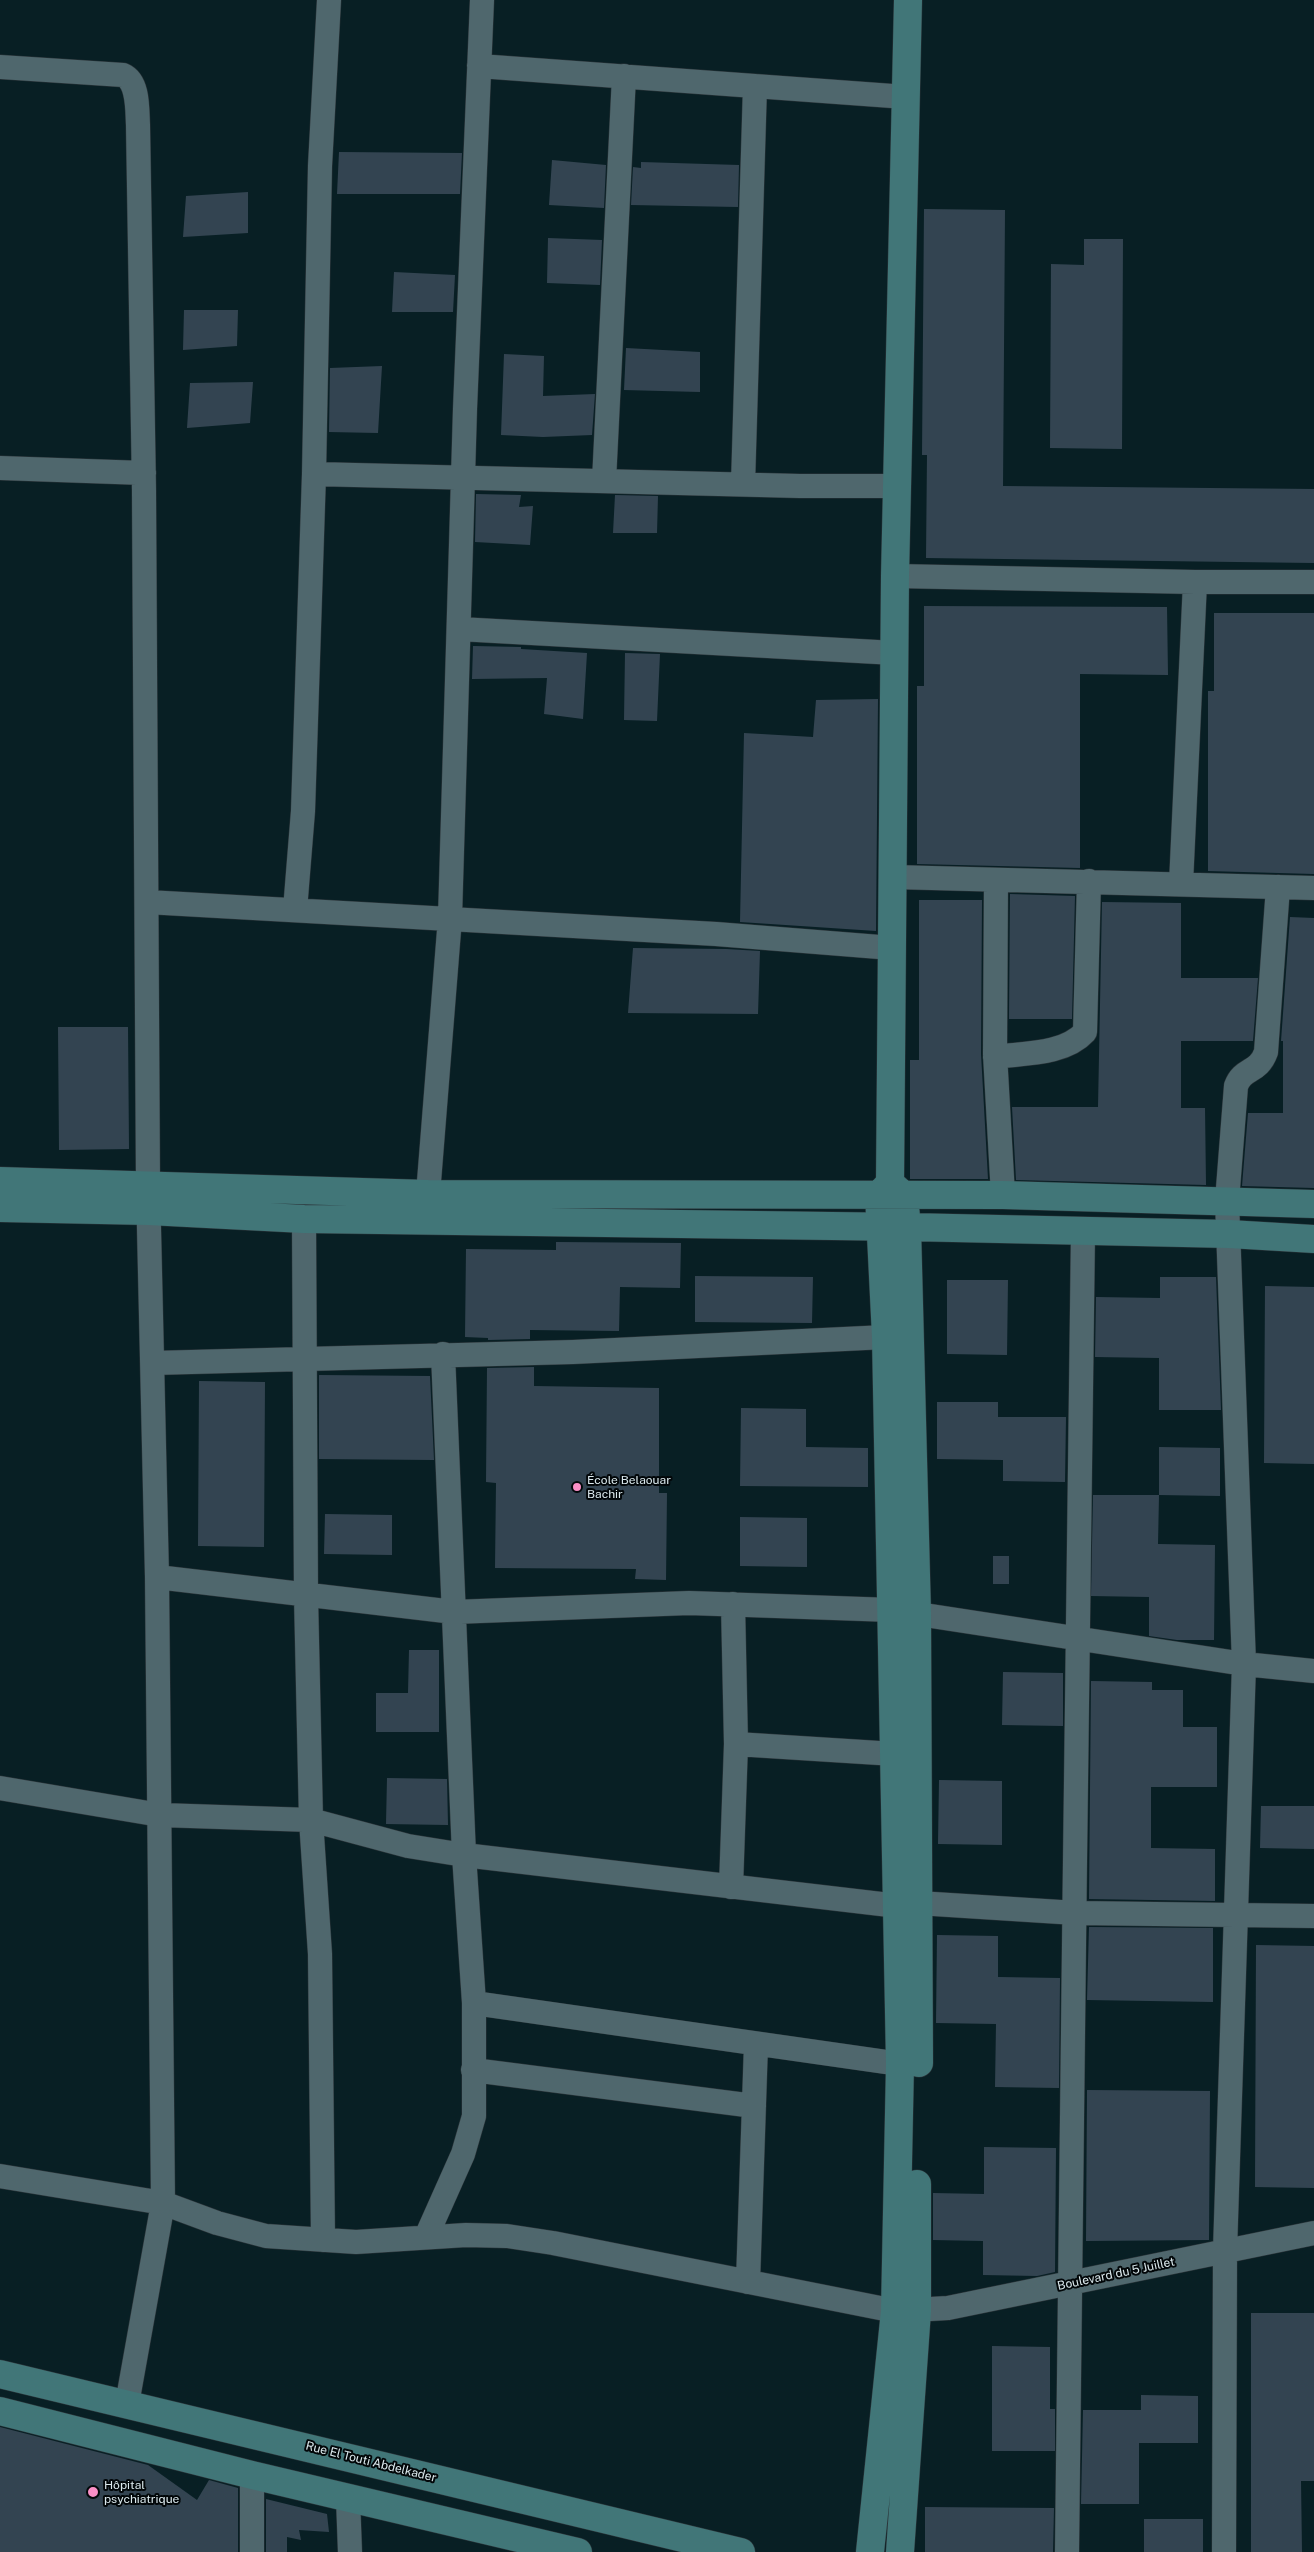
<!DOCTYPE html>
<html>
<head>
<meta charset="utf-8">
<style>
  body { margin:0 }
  canvas { display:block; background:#081f24 }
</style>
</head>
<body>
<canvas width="1314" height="2552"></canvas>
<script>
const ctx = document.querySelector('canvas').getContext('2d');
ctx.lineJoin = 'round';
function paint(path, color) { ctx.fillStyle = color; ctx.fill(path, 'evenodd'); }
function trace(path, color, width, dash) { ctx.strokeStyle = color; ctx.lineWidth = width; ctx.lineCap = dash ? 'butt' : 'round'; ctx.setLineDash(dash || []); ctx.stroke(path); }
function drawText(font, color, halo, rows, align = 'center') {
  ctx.font = font + ' "Public Sans",sans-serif'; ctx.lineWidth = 4; ctx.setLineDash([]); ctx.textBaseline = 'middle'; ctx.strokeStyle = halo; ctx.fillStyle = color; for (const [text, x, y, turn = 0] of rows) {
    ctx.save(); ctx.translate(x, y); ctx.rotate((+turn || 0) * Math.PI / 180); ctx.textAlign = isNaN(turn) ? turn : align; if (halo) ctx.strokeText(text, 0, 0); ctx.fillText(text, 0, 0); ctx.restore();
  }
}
paint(new Path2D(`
  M339,152l123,1 -2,41h-123z
  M552,160l54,5 -2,43 -55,-3z
  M641,162l98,3 -1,42 -107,-2 2,-38 8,1z
  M248,192v41l-65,4 3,-41z
  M924,209l81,1 -2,276 311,3v74l-388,-5 1,-103h-5z
  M548,238l54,2 -2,45 -53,-2z
  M1084,239h39l-1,210 -72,-1 1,-184 33,1z
  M394,272l61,3 -2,37h-61z
  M184,310h54l-1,36 -54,4z
  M626,348l74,4v40l-76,-2z
  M504,354l40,2 -1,40 52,-2 -3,41 -49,2 -42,-2z
  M382,366l-4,67 -49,-1 1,-64z
  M253,382l-3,41 -63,5 3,-45z
  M476,494l45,1 -2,12 14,-1 -3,39 -55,-3z
  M615,495l43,1 -1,37h-44z
  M924,606l243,1 1,68 -88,-1v194l-163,-4v-178h7z
  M1214,613h100v261l-106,-3v-180h6z
  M473,646l48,1v2l66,4 -4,66 -39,-5 3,-36 -75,1z
  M625,653l35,1 -3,67 -33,-1z
  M878,699l-2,232 -136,-9 4,-189 69,4 3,-37z
  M1010,894l65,2 -3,123h-63z
  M919,900h63l-1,154 7,125h-78v-119h9z
  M1102,902l79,1v75h77l-5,63h-72v67h24l1,77 -190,-5 -4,-73h86z
  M1290,917l24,1v270l-72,-2 6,-73h35v-72h-2z
  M633,948l93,1 34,2 -2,63 -130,-1z
  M58,1027h70l1,122 -70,1z
  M556,1242l125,1 -1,45 -60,-1 -1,44 -89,-1v9l-42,1v-2l-23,-1 1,-88 90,1z
  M695,1276l118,1 -1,46 -117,-1z
  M1160,1277h56l5,133h-62v-52l-64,-1 1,-60 64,1z
  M947,1280h61l-1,75 -60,-1z
  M1265,1286l49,1v177l-50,-1z
  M534,1367v19l125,2v105h8l-1,87 -31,-1 1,-10 -141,-1 1,-85 -10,-1 1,-114z
  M319,1375l111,1 4,84 -115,-1z
  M199,1381l66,1 -1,165 -66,-1z
  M937,1402h61v15h68l-1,65 -62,-1v-21l-66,-1z
  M741,1408l65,1v38l62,1v39l-128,-1z
  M1159,1447l61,1v48l-61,-1z
  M1093,1495h66l-1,49 57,1 -1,95h-37l-28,-4v-39l-58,-1z
  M325,1514l67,1v40l-68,-1z
  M740,1517l67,1v49l-67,-1z
  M993,1556h16v28h-16z
  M409,1650h30v82h-63v-39h32z
  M1003,1672l60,1v53l-61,-1z
  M1091,1681l61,1v8h31v37h34v60h-66v61l64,1v52l-126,-2z
  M387,1778l60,1 1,46 -62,-1z
  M939,1780l63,1v64l-64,-1z
  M1261,1806h53v43l-54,-1z
  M1089,1927l124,1v74l-126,-2z
  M937,1935l61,1v41l62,1 -1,110 -64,-1 1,-63 -60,-1z
  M1256,1945l58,1v242l-59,-1z
  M1087,2090l123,1 -1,149 -123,1z
  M984,2147l72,1 -1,124 -18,4 -54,-1v-34l-50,-1v-47l51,1z
  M1251,2313h63v168h-13l1,71h-51z
  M992,2346l58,1v62h5v42h-63z
  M1141,2395l57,1v47h-59v61h-58l2,-94h58z
  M0,2427l148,38 49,35 12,-20 29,8v64h-238z
  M266,2499l61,15 2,18 -30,-2 2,10 -14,-3v15h-21z
  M925,2507l129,1 -1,44h-128z
  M1144,2519h59v33h-59z`), '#334451');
const street = new Path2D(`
  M479,66l427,31
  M0,67l123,8c16,7 14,35 15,50l6,366 4,694 9,392 6,626 -36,201
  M0,468l144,5
  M314,474l486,12h97
  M604,481l20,-405
  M743,484l12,-398
  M895,576l300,6h119
  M459,629l436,24
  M893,877l421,11
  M996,880l-1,174 8,141
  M1181,884l14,-302
  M147,902l569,32 176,14
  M295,910l8,-99 11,-337 6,-308 9,-166
  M995,1057c28,-4 69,-2 90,-25l4,-151
  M428,1194l22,-276 15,-509 17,-409
  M304,1219l2,377 5,224 9,134 3,286
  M153,1363l420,-11 313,-15
  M157,1577l297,35 235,-9 203,7 352,54 70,7
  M733,1604l3,140
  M0,1788l160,27 151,5 97,26 56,9 434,51
  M731,1887l5,-143 159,10
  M918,1903l158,10 238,3
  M474,2003l426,61
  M473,2070l281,36
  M0,2176l163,27 54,20 49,13 90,6 110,-7 41,1 46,7 342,68 53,-3 366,-75
  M426,2237l37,-83 11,-38v-113l-10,-148 -21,-501
  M748,2282l8,-238
  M348,2498l2,54
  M252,2552v-77
  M1067,2552c7,-440 8,-881 16,-1321
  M1224,2552l1,-301 19,-587 -17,-463 9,-115c7,-19 22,-12 30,-34l12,-165`);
const secondary = new Path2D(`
  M0,1181l428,13 575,1 311,9
  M890,1183l14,13 3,31 10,386 2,450
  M0,1208l149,3 155,8 603,8 322,7 85,5
  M0,2374l741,178
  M0,2411l252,64 326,77
  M870,2552l25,-241 5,-247 -14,-727 -7,-142 11,-12 5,-607 13,-576
  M900,2552l17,-241v-127`);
trace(street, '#2c353a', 25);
trace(secondary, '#2c353a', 29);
trace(street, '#4f676d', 24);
trace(secondary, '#417678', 28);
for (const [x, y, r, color] of [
  [577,1487,5,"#fa8fc6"],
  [93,2492,6,"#fa8fc6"]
]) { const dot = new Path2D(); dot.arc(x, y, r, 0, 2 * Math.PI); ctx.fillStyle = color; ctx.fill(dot); trace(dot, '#020709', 2); }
drawText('12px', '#dbe9ed', '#020709', [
  ["École Belaouar",587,1480],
  ["Bachir",587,1494],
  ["Hôpital",104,2485],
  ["psychiatrique",104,2499]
], 'left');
drawText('12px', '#dbe9ed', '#020709', [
  ["Boulevard du 5 Juillet",1116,2274,-12],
  ["Rue El Touti Abdelkader",371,2462,14]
]);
</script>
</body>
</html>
